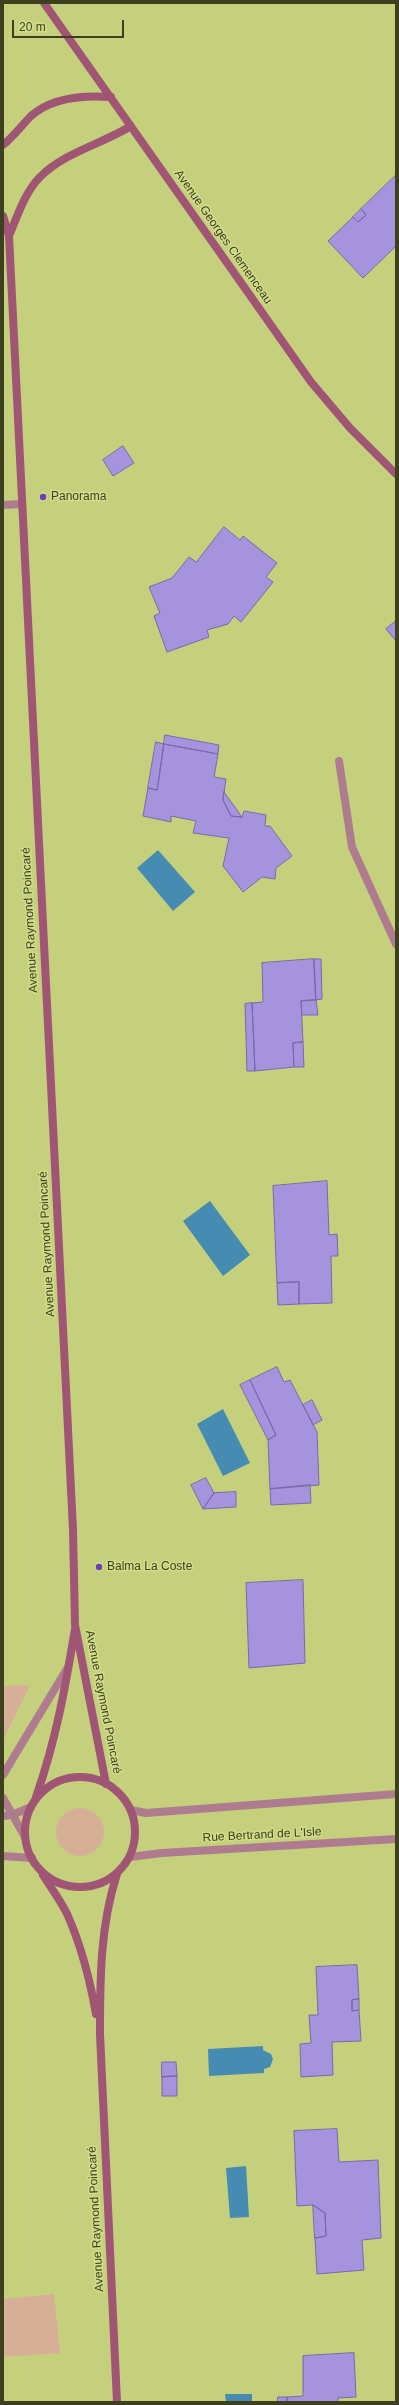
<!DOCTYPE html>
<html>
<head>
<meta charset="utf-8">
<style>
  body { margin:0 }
  #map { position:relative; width:399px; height:2405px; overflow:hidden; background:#c5d07d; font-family:Helvetica,sans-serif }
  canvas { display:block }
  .frame { position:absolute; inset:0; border:4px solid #3c401e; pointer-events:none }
  .scale { position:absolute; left:12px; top:20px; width:112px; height:18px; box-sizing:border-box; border:2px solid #3c401e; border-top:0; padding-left:5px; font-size:12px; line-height:14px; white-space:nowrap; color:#3c401e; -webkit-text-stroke:3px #d2dd8a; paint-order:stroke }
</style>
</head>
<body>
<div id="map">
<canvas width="399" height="2405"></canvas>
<div class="frame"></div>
<div class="scale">20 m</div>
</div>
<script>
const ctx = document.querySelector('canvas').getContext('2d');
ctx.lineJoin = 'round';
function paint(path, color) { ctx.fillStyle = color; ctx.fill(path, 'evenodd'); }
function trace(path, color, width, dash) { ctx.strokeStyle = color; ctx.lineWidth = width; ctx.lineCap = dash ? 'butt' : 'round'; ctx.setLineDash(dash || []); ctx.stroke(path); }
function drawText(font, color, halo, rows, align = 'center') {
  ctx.font = font + ' Helvetica,sans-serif'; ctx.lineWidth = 3; ctx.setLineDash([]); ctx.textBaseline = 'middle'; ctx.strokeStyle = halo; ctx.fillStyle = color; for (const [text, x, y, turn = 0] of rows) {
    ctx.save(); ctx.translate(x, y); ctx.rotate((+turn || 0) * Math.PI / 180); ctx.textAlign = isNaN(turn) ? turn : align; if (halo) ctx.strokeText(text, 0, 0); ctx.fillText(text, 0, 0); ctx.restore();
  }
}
paint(new Path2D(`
  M28,1685l1,3 -26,52v-54z
  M56 1832a24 24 0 1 1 48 0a24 24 0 1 1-48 0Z
  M54,2294l6,59 -57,4v-58z`), '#d6af96');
paint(new Path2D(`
  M158,850l37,42 -22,19 -36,-43z
  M210,1201l40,54 -27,21 -40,-55z
  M223,1409l27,54 -27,13 -26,-52z
  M263,2046v4l8,4 2,5 -3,8 -6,2v4l-55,3 -1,-27z
  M246,2166l3,51 -19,1 -4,-50z
  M225,2394h27v8h-26z`), '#468cb2');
const building = new Path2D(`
  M396,175v71l-33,32 -35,-37 25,-24 5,5 8,-7 -5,-6z
  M361,209l5,6 -8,7 -5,-5z
  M123,446l11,17 -21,13 -10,-16z
  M224,527l16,13 3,-4 34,27 -11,14 7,5 -32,40 -7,-6 -6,8 -21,6 2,7 -42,15 -13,-36 6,-3 -11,-26 23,-9 17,-21 7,5z
  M396,621v20l-10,-12z
  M165,735l54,10 -1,9 -54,-10z
  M156,742l8,2 -7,46 -9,-2z
  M164,744l54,10 -4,23 12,2 -3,21 8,16 11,1 2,-6 22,4 -1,11h5l22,30 -16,12 -1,11 -13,-2 -19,15 -20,-26 6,-28 -36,-5 3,-12 -25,-5v6l-28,-6 5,-28 9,2z
  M224,792l18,25 -11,-1 -8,-16z
  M314,959h7l1,40 -6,1z
  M314,959l2,41 -15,1 2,41 -10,1 1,24 -39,4 -3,-68 11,-1 -1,-39z
  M316,1000l2,15h-16l-1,-14z
  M252,1003l3,68h-8l-2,-67z
  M303,1042l1,25h-10l-1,-24z
  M327,1181l2,54 8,-1 1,22h-7l1,47 -33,1v-22l-22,1 -4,-97z
  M299,1282v22l-21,1 -1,-22z
  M277,1367l7,15 6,-2 27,52 2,53 -49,4 -2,-49 8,-5 -26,-55z
  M250,1380l26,55 -8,5 -28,-55z
  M312,1400l10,20 -9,5 -10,-20z
  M206,1478l8,15 -11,16 -12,-24z
  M310,1485l1,18 -40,2 -1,-16z
  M236,1492v15l-33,2 11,-16z
  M303,1580l2,83 -56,5 -3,-85z
  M357,1965l2,34 -7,1v11l7,-1 2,31 -29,1 1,33 -32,2 -1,-33 11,-1 -2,-28h9l-2,-48z
  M359,1999v11l-7,1v-11z
  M162,2062h14l1,14 -15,1z
  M177,2076v20h-15v-19z
  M337,2129l2,33 39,-2 3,78 -19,2 2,30 -47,4 -2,-36 11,-2 -1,-23 -12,-8 -16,1 -3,-75z
  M313,2205l12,8 1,23 -11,2z
  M354,2353l2,44 -18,1v4h-51v-5l16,-1v-40z
  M278,2397h9v5h-9z`);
paint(building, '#a693dd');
trace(building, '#7a67ad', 1);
trace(new Path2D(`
  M3,1775l65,-108
  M3,1798l22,39`), '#af7c8f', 8);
trace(new Path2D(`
  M3,505l18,-1
  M339,761l13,86 44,97
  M131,1810l15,3 250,-19
  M3,1816l9,-1 19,-8
  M3,1856l29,2
  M130,1857l32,-4 234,-14`), '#af7c8f', 8);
trace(new Path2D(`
  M44,3l267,379 39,46 46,46
  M3,145c11,-9 19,-20 28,-29 21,-19 53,-21 80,-19
  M3,216l6,20 64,1294 2,95 31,159
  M9,236c8,-19 16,-44 31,-59 25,-25 62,-33 91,-51
  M25 1832a55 55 0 1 1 110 0a55 55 0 1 1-110 0Z
  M36,1797c20,-57 29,-108 39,-168
  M43,1875c8,13 19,27 25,41 14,32 22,64 28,98
  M117,2402l-17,-368c0,-54 0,-108 17,-160`), '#9f5573', 8);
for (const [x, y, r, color] of [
  [43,497,4,"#6a3fb7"],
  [99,1567,4,"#6a3fb7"]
]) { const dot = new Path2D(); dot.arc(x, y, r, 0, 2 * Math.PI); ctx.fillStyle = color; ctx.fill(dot); trace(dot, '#d2dd8a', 1.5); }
drawText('12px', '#3c401e', '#d2dd8a', [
  ["Avenue Georges Clemenceau",223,237,55],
  ["Avenue Raymond Poincaré",30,920,-93],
  ["Avenue Raymond Poincaré",47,1244,-93],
  ["Avenue Raymond Poincaré",103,1702,79],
  ["Rue Bertrand de L'Isle",262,1835,-3],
  ["Avenue Raymond Poincaré",96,2219,-93]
]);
drawText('12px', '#3c401e', '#d2dd8a', [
  ["Panorama",51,497],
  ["Balma La Coste",107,1567]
], 'left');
</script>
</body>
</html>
